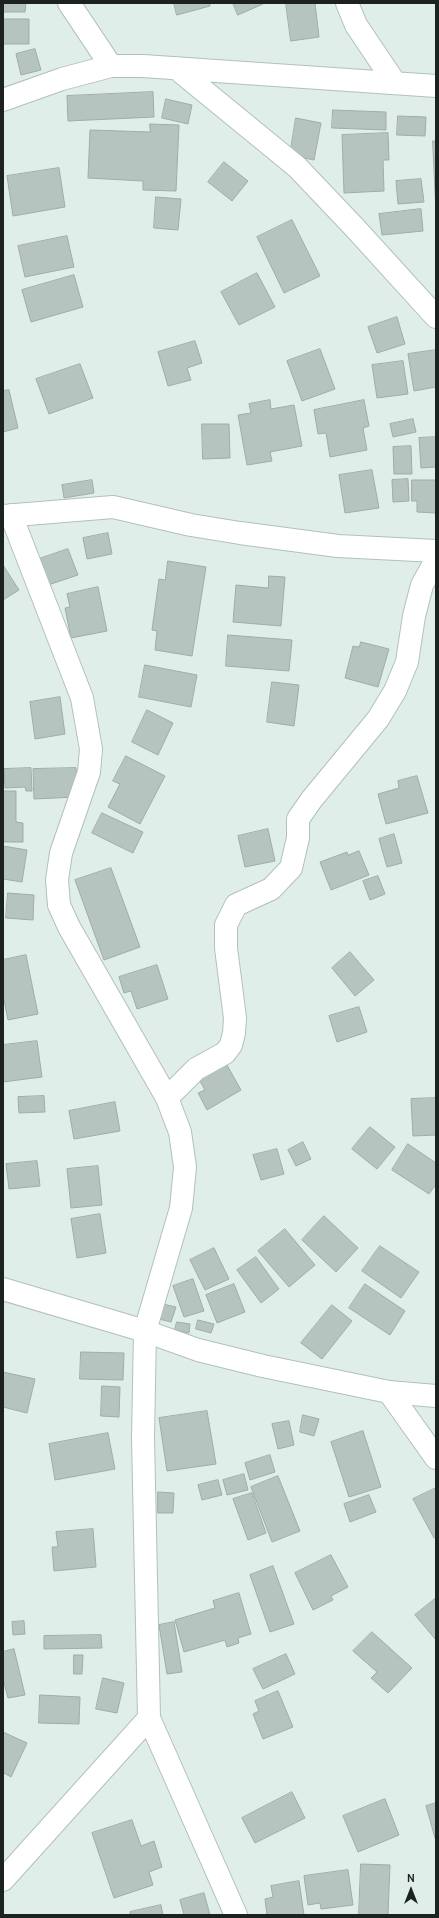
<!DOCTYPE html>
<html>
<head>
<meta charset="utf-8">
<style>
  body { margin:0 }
  #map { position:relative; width:439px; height:1918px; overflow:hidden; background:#e0eeea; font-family:Cabin,sans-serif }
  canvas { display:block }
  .frame { position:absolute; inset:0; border:4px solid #1c2220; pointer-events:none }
  .north { position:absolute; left:391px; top:1870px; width:40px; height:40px; -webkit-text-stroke:3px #e0eeea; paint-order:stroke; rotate:0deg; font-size:11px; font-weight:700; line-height:16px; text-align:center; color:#1c2220 }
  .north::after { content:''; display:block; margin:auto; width:14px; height:18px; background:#1c2220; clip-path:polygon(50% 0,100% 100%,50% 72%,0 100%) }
</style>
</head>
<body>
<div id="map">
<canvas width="439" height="1918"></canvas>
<div class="frame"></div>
<div class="north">N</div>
</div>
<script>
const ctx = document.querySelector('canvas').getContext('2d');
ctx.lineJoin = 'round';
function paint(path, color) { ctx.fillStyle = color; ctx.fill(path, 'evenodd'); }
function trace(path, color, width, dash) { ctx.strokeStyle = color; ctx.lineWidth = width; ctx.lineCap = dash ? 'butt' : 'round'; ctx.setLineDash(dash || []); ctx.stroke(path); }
const building = new Path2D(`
  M3,3h23l-1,9h-22z
  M174,3h36v3l-33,9z
  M233,3h29l1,1 -25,11z
  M286,3h29l4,34 -28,4z
  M3,19h26v25h-26z
  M35,49l6,21 -20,5 -5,-21z
  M153,92l1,25 -86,4 -1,-25z
  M166,99l26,6 -4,19 -26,-6z
  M333,110l53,2v18l-54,-2z
  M398,116l28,1 -1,19 -28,-1z
  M296,118l25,5 -7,37 -24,-5z
  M150,124l29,1 -3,66 -33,-1v-9l-55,-3 2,-48 60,2z
  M388,133l1,27h-6l1,31 -40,2 -2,-58z
  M433,141h3v70z
  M224,162l24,19 -16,20 -24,-19z
  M59,168l6,39 -52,9 -6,-40z
  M421,179l3,23 -26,2 -2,-23z
  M156,197l25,2 -3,31 -24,-2z
  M421,209l2,22 -41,4 -3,-21z
  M292,220l28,56 -36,17 -27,-56z
  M67,236l7,31 -49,10 -7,-31z
  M257,273l18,34 -36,18 -18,-33z
  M74,275l9,32 -52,15 -9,-32z
  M397,317l8,27 -28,9 -9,-26z
  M195,341l7,22 -15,5 4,12 -23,6 -10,-34z
  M320,349l15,40 -33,12 -15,-40z
  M436,350v37l-22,4 -6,-37z
  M403,361l5,33 -31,4 -5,-33z
  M80,364l13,34 -44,16 -13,-35z
  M9,390l9,38 -15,4v-41z
  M270,400l1,9 23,-4 8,41 -32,6 2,9 -25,4 -9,-50 13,-2 -2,-9z
  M364,400l5,26 -6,2 4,22 -37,7 -4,-24 -8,1 -4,-24z
  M413,419l3,13 -23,5 -3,-13z
  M202,424h27l1,34 -27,1z
  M436,437v30l-15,1 -2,-30z
  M411,446l1,28h-18l-1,-27z
  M372,470l7,38 -34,5 -6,-38z
  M408,479l1,22 -16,1 -1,-22z
  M92,480l2,13 -30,5 -2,-13z
  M412,480h24v33l-19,-1v-11h-5z
  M108,533l4,21 -25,5 -4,-21z
  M68,549l10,26 -33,11 -9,-26z
  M168,561l38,6 -14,89 -37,-6 2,-19 -5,-1 7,-51 6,1z
  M3,565l16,25 -16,10z
  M269,576l16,1 -4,49 -48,-4 3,-37 32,3z
  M98,587l9,44 -36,7 -6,-30 5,-1 -3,-13z
  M228,635l64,5 -3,31 -63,-5z
  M361,642l28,7 -11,38 -33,-9 8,-32 6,1z
  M145,665l52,10 -6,32 -52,-10z
  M272,682l27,3 -5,41 -27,-4z
  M60,697l5,37 -30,5 -5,-37z
  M147,710l26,13 -15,32 -26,-13z
  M126,756l39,20 -25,48 -32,-17 12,-23 -7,-3z
  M31,768l1,23h-6l-1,-4 -20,1 -1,-19z
  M76,768l1,29 -43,2 -1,-30z
  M417,776l11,37 -42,11 -8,-30 21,-6 -1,-7z
  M3,791h13v31l7,1v19h-20z
  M102,813l41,19 -10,21 -41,-20z
  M268,829l7,32 -30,6 -7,-31z
  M394,834l8,29 -15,4 -8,-28z
  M3,846l24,4 -5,32 -19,-3z
  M359,851l10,24 -38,15 -11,-28 27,-10 1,3z
  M111,868l29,79 -36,13 -29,-80z
  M378,876l7,18 -15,6 -7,-19z
  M8,893l26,2 -1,25 -27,-2z
  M350,952l24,28 -19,16 -23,-28z
  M26,955l12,59 -30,6 -5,-25v-35z
  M157,965l11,34 -31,10 -6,-18 -7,2 -5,-16z
  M359,1007l8,25 -30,10 -8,-26z
  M37,1041l5,36 -39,5v-37z
  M223,1058l18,32 -34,20 -9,-17 7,-3 -9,-16z
  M44,1096l1,16 -26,1 -1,-16z
  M436,1098v37l-23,1 -2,-37z
  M115,1102l5,29 -46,8 -5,-28z
  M370,1127l25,20 -18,22 -25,-20z
  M303,1142l8,17 -15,7 -8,-16z
  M408,1144l28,19v21l-7,10 -37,-24z
  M277,1149l7,25 -23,6 -8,-25z
  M37,1161l3,25 -31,3 -3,-25z
  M98,1166l4,39 -31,3 -4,-39z
  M100,1214l6,39 -29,5 -6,-39z
  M324,1216l34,32 -22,24 -34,-32z
  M285,1229l30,36 -26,22 -31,-36z
  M380,1246l39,26 -18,26 -39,-27z
  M214,1248l15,31 -24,11 -15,-30z
  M256,1257l23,32 -18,14 -24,-33z
  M193,1279l11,32 -20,6 -11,-31z
  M234,1284l11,28 -28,11 -11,-28z
  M365,1284l40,27 -15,24 -41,-27z
  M163,1304l13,3 -5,15 -12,-3z
  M332,1305l20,16 -30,38 -21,-16z
  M198,1320l16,4 -3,9 -15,-4z
  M177,1322l13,2 -1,9 -14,-3z
  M81,1352l43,1 -1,27 -43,-1z
  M3,1372l32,7 -8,34 -24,-6z
  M102,1386l18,1 -1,30 -18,-1z
  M207,1411l9,53 -49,7 -8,-53z
  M303,1415l16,4 -5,17 -14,-4z
  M289,1421l5,24 -16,4 -6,-25z
  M363,1431l18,56 -32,10 -18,-55z
  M108,1433l7,36 -60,11 -6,-36z
  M270,1455l5,17 -25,8 -5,-17z
  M244,1474l4,16 -21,5 -4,-15z
  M278,1476l22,55 -28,11 -21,-55z
  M218,1480l4,15 -20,5 -4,-15z
  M436,1488v49l-2,1 -21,-39z
  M158,1492l16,1 -1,20h-15z
  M252,1493l14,40 -18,7 -15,-41z
  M369,1495l7,17 -26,10 -6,-18z
  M93,1529l3,38 -42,4 -2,-24h6l-2,-15z
  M331,1555l17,32 -17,9 2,4 -20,10 -18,-37z
  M273,1566l21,58 -24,8 -20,-57z
  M239,1593l12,41 -13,4 1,5 -12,4 -2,-7 -41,12 -9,-32 40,-12 -2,-7z
  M436,1598v42l-21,-25z
  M24,1621l1,13 -12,1 -1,-13z
  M174,1622l8,50 -15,2 -8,-49z
  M372,1632l40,36 -24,25 -17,-15 6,-6 -24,-21z
  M101,1635l1,13 -58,1v-13z
  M14,1649l11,46 -17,3 -5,-19v-27z
  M286,1654l9,20 -32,15 -10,-20z
  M74,1655h9l-1,19h-8z
  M103,1678l21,5 -7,30 -21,-4z
  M278,1691l15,36 -30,12 -10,-25 6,-3 -4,-10z
  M40,1695l40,2 -1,27 -40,-1z
  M3,1732l24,11 -16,34 -7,-4 -1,2z
  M292,1792l13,26 -50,25 -13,-25z
  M385,1799l14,36 -41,17 -15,-36z
  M436,1803v35h-1l-9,-32z
  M132,1820l9,26 13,-5 8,26 -13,5 4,13 -39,13 -22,-65z
  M361,1864l29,1 -2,50h-29z
  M348,1870l5,35 -32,4 -1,-6 -12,2 -4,-29z
  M299,1881l5,34h-37l-2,-16 8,-2 -2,-11z
  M204,1893l6,22h-26l-4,-15z
  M161,1905l2,10h-33v-3z`);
paint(building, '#b6c4bf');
trace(building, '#9faca8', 1);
const minor = new Path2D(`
  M69,3l42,63
  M347,3l9,22 39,58
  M176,68l121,99 58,61 81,89
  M3,100l59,-21 49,-13h32l293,20
  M11,515l71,183 9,51 -2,23 -28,81 -4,27 2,25 10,22 98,171 13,34 5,35 -4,41 -36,123 -2,107 6,280 87,197
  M3,516l110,-9 78,18 49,8 98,13 98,5
  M167,1098l29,-29 29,-16 6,-8 3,-12 1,-15 -9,-70v-23l10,-20 35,-16 20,-21 7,-30v-19l14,-20 66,-80 17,-28 12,-29 7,-46 8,-31 14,-25
  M389,1392l47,66
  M3,1880l146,-162`);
const tertiary = new Path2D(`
  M3,1289l142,42 53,19 65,16 126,26 47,4`);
trace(minor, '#b2c0bb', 24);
trace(tertiary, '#b2c0bb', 24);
trace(minor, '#fff', 22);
trace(tertiary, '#fff', 22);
</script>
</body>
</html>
